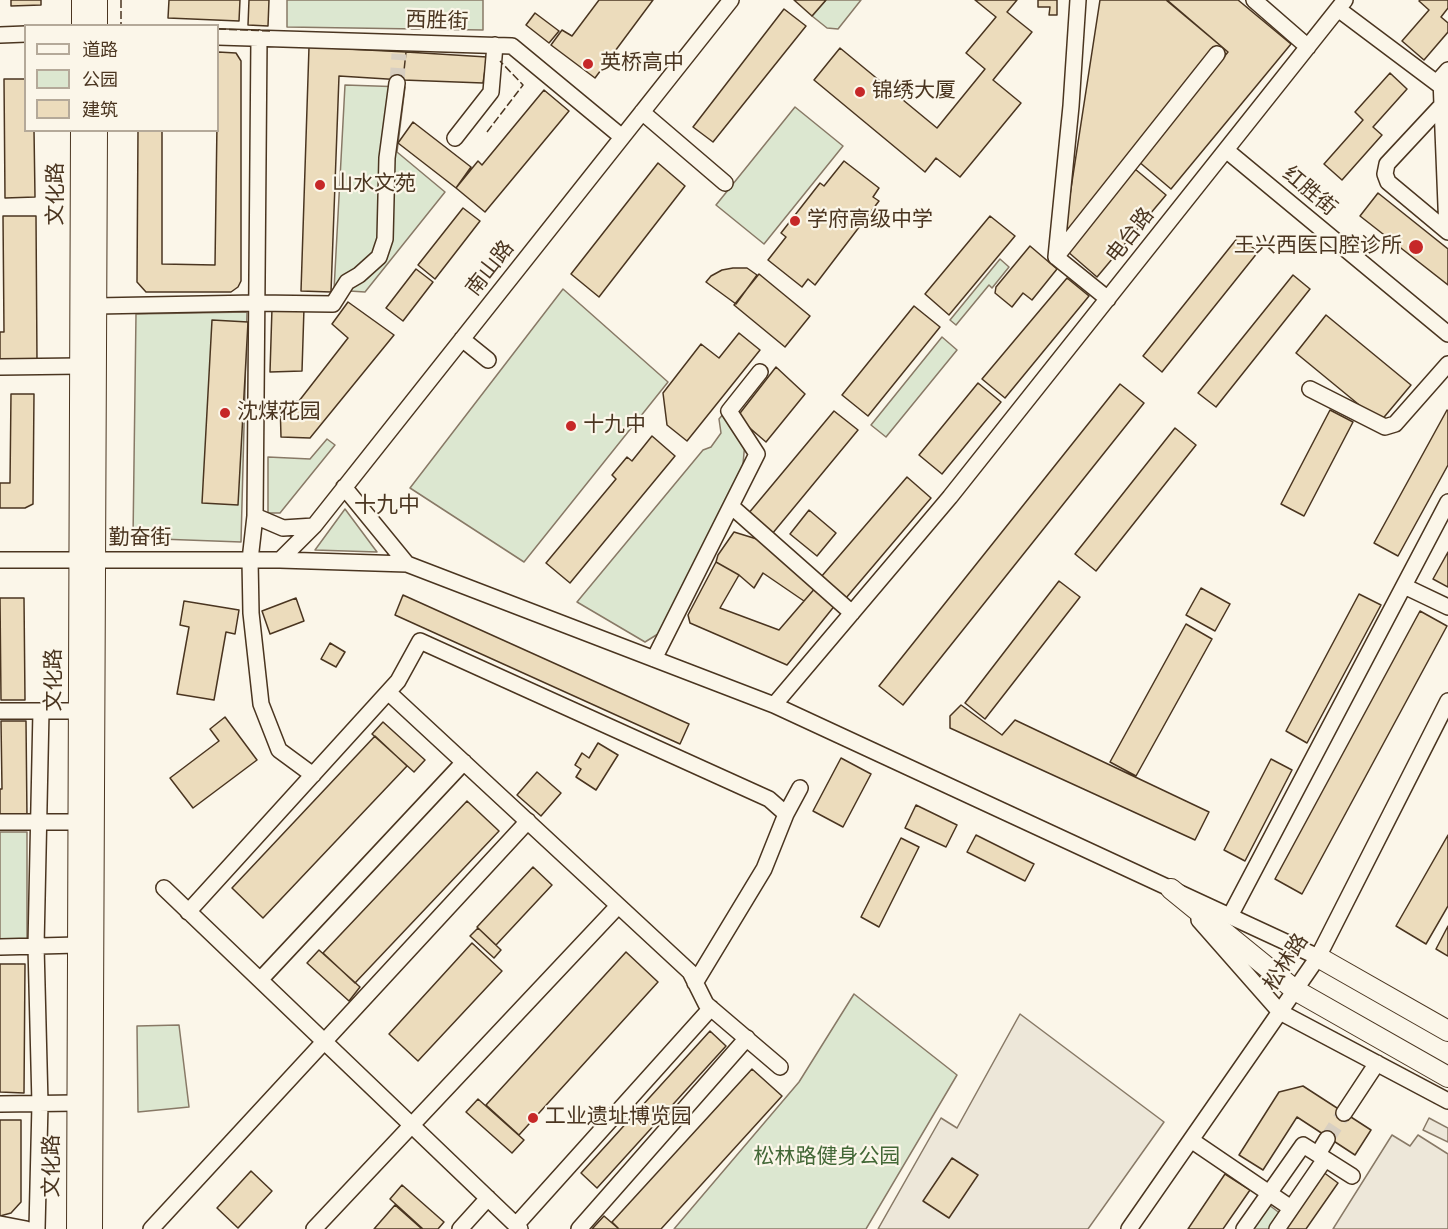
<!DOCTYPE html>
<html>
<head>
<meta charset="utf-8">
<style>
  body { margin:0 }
  #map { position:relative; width:1448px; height:1229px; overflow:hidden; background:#fbf6e9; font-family:"Titillium Web","Noto Sans SC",sans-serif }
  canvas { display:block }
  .legend { position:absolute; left:24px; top:24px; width:195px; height:108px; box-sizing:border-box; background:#fbf6e9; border:2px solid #b4a999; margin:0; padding:8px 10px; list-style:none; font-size:18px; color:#4a3520 }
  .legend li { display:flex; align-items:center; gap:12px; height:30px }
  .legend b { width:30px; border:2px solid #b4a999 }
</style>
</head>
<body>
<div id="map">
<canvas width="1448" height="1229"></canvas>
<ul class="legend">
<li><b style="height:8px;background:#fbf6e9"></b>道路</li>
<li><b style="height:16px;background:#dce7d0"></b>公园</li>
<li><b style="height:16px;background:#ecdcbc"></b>建筑</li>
</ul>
</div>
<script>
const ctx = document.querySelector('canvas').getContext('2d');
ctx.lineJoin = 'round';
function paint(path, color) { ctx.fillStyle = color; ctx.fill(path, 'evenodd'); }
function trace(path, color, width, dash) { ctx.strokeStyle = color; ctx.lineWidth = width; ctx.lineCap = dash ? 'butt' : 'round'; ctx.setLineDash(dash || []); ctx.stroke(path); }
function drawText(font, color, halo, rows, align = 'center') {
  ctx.font = font + ' "Titillium Web","Noto Sans SC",sans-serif'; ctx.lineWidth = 4.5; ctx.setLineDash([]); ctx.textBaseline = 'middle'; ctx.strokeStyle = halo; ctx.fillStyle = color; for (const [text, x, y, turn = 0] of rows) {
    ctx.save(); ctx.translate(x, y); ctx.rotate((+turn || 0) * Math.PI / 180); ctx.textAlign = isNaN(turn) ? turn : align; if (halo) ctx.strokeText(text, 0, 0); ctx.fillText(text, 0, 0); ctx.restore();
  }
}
const green = new Path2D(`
  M287,0h196v30l-196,-3z
  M826,0h35l-23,29 -11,-1 -15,-12z
  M345,85l60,2 -8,65 48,40 -80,100 -31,-2z
  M795,107l48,39 -79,98 -48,-39z
  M1000,259l9,8 -17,21 -3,-3 -33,40 -6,-5z
  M563,289l105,93 -144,180 -114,-74z
  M247,312l-6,230 -108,-4 3,-224z
  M942,337l15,13 -71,87 -15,-12z
  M724,413l21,29 -3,33 -76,154 -21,13 -68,-40 126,-152 8,-3 10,-14 -2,-14z
  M327,439l8,6 -55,68h-12v-56l42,2z
  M345,509l32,43 -62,-2z
  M0,832h27v109h-27z
  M854,994l103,81 -91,154h-192l125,-147z
  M179,1025l10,82 -51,5 -1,-86z
  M1269,1205l12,9 -11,15h-17z`);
paint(green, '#dce7d0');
trace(green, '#887966', 1.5);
const parking = new Path2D(`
  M1020,1014l144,108 -76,107h-210l63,-111 16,10z
  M1429,1118l19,10v14l-25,-12z
  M1392,1135l18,11 8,-11 30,19v75h-115z`);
paint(parking, '#ede7d9');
trace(parking, '#887966', 1.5);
const building = new Path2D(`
  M11,0h30v5l-30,1z
  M169,0h71l-1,21 -71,-3z
  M249,0h20l-1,26 -20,-1z
  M599,0h54l-58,78 -44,-33 11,-15 10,6z
  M794,0h32l-14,16z
  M975,0h42l-10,12 25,20 -39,48 28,23 -61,74 -24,-19 -11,14 -111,-92 26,-32 97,80 48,-59 -19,-16 30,-36z
  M1038,0h19v15h-8l1,-8h-12z
  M1100,0h66l62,52 -161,199 -5,-4z
  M1167,0h71l53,44 -120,145 -33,-28 90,-109z
  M1420,0h28v8l-7,9 7,6v9l-24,28 -22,-19 27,-31 -10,-9z
  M784,9l22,17 -93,116 -20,-15z
  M535,13l24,18 -10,12 -23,-18z
  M309,47l97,5 -3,28 -64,-4 -8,216 -30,-1z
  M218,52l18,1 5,8v220l-3,6 -7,5h-85l-9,-10 1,-152h24v134l53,1z
  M406,52l81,5 -4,26 -80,-3z
  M1390,73l17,16 -34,38 9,8 -40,45 -18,-16 39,-44 -8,-8z
  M4,79h22v51h8l1,67 -30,1z
  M544,90l25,21 -84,101 -29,-24 22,-27 4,4z
  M413,122l58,45 -15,21 -58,-45z
  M844,161l35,27 -6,9 6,4 -64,84 -7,-6 -6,8 -34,-27 18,-23 -5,-4 39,-50 4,3z
  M658,163l27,23 -86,111 -28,-23z
  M1135,169l31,26 -69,82 -30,-26z
  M1378,193l70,56v36l-88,-69z
  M463,208l17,13 -45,58 -17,-14z
  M3,216h33l1,145h-37v-29h4z
  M990,216l25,20 -66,79 -24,-21z
  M1239,236l19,16 -96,120 -19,-16z
  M1030,246l27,23 -25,31 -9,-7 -11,14 -17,-14 1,-6z
  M733,268h14l10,7 -21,29 -30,-22 5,-6 11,-6z
  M416,269l17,13 -30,39 -17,-13z
  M759,274l51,42 -25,31 -51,-42z
  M1293,275l17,14 -94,118 -18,-14z
  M1067,278l22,18 -84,102 -23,-19z
  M348,302l46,33 -84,103 -29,-1 -1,-35 19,-1 49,-63 -16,-14z
  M914,306l26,21 -72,89 -26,-21z
  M272,308h32l-2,63 -32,1z
  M1326,315l85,70 -31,37 -84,-69z
  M212,320l36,2 -10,183 -36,-2z
  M739,333l21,17 -73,91 -20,-16 -4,-32 38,-49 18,14z
  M776,367l29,27 -39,48 -29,-25z
  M978,383l23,19 -59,72 -23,-19z
  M1120,384l24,19 -241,302 -24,-19z
  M11,394h23l-1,110 -8,4h-25v-25h10z
  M1330,410l23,12 -49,94 -23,-12z
  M1447,410l1,1v54l-50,91 -24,-13z
  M834,411l24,19 -86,104 -24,-20z
  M1175,428l21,17 -100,126 -21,-17z
  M652,436l23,20 -105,127 -24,-20 70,-84 -4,-4 15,-18 5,4z
  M907,477l24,21 -85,100 -25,-21z
  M809,510l27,23 -19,23 -27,-22z
  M734,532l26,8 57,46 -13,15 -41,-28 -9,15 -15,-13 -23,-13 2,-7z
  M1448,552v35l-15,-8z
  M716,562l23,13 -19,33 59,22 38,-44 19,18 -49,61 -97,-42 -2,-8z
  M1059,581l21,16 -95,122 -20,-16z
  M1201,588l29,16 -15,27 -29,-16z
  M1359,594l22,11 -74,138 -21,-12z
  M403,595l286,129 -9,20 -285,-129z
  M0,598h24l1,102h-24z
  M296,598l8,23 -34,13 -8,-23z
  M184,601l55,9 -4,24 -9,-2 -12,68 -37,-6 12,-67 -9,-2z
  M1420,611l27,15 -145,268 -27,-15z
  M1186,624l26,15 -76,137 -26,-14z
  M330,643l15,9 -9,15 -15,-8z
  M961,705l41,30 13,-15 194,92 -14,28 -245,-112v-12z
  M225,717l32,43 -64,48 -23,-30 49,-37 -9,-12z
  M1,721h25l1,97h-27v-29h2z
  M383,722l42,38 -11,12 -42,-38z
  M375,736l32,30 -144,152 -31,-30z
  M598,743l20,12 -22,35 -20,-13 5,-8 -6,-4 7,-12 7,5z
  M841,758l30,16 -28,53 -30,-16z
  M1271,759l21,11 -47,91 -21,-11z
  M537,772l24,21 -20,23 -24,-21z
  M467,801l32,30 -144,152 -32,-30z
  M916,805l41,20 -11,22 -41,-19z
  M976,835l58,29 -9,17 -58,-29z
  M1448,835v71l-22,38 -30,-18z
  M901,838l18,9 -40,80 -18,-10z
  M533,867l19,18 -56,60 -19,-18z
  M1448,926v30l-12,-7z
  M478,928l23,22 -7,8 -24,-22z
  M472,943l30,28 -84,90 -29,-27z
  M319,950l41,37 -11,14 -42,-38z
  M626,952l32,30 -139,153 -33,-30z
  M0,964h25l-1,129 -24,-1z
  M710,1031l16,15 -129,142 -16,-15z
  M752,1069l30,27 -121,133h-42l-7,-7z
  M1303,1086l68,44 -16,25 -58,-38 -34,53 -24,-15 40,-63z
  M478,1099l46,41 -12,13 -46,-41z
  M0,1120h21v82l-10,11 -11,3z
  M952,1158l26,17 -29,43 -26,-17z
  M1319,1169l19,14 -32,46h-29z
  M251,1171l21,20 -34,37 -21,-20z
  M1225,1174l25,16 -27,39h-35z
  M402,1185l42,37 -6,7h-15l-33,-30z
  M395,1205l27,24h-48z
  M604,1216l15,13h-27z`);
paint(building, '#ecdcbc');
trace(building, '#4a3520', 1.5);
trace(new Path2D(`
  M397,83l2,-29
  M1327,1139l17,-26`), '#d8cfc1', 15, [15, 8]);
const minor = new Path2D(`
  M1078,0l-7,106 -15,151 52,42
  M1254,0l54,47
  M1338,9l104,78
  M0,35l26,-1
  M218,37l294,9 110,91
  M259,38l-4,478 -5,44 1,53 10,91 18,46 34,25
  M1448,70l-7,8 1,27 -55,59 -2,10 3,8 60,50
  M1442,105l5,126
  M642,112l83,71
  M455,138l36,-46 4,-47
  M1226,150l222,184
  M1056,257l161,-203
  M96,306l160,-3 77,1 14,-22 12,-7 20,-18 6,-18 2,-81 10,-75
  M462,339l26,21
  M0,367l80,-1
  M1310,389l75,38 10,-3 53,-60
  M344,487l63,77
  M731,506l121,107
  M255,516l28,12 31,-2
  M0,560h280l127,4 367,141 544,252
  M280,560l34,-34 417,-526
  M1404,586l44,21
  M654,659l103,-205 -28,-43 31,-39
  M388,692l10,-11 22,-40 349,158 17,15
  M774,705l176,-208 395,-497
  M0,711h79
  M0,822h78
  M164,888l356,341
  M188,912l200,-220 302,280 16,32 74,63
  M1230,916l218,-414
  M1199,920l81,92 168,89
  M0,947l78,-2
  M260,980l204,-218
  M695,983l69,-114 22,-55 14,-26
  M0,1104l77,-1
  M1344,1113l33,-50
  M1191,1140l100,68
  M1318,1154l9,-15
  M0,1224l26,5
  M516,1225l195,-217
  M37,1229l3,-125 -4,-158 5,-235
  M151,1229l377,-408
  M314,1229l304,-323
  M460,1229l28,-31
  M579,1229l168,-191
  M1129,1229l189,-272 130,-256
  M1244,1229l59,-84 49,31
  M1277,1229l48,-70`);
const major = new Path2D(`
  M82,26v-26
  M97,26v-26
  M1171,889l124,101 153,87
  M1318,957l130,74
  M77,1229l4,-1099
  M92,1229l5,-1099`);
trace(minor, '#4a3520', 18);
trace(major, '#4a3520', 22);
trace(minor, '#fbf6e9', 15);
trace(major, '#fbf6e9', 20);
trace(new Path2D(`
  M121,0v25l16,1
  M218,29l54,2
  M487,132l36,-47 -23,-24`), '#4a3520', 1.5, [8, 3]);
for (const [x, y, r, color] of [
  [588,64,6,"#c62828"],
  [860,92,6,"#c62828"],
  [320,185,6,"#c62828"],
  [795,221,6,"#c62828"],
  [1416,247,8,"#c62828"],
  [225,413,6,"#c62828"],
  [571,426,6,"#c62828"],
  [533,1118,6,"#c62828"]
]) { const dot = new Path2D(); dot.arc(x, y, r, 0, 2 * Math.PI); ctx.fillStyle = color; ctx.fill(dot); trace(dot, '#fbf6e9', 2); }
drawText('21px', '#4a3520', '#fbf6e9', [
  ["西胜街",437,22,2],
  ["红胜街",1309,192,40],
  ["文化路",57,194,-90],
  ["电台路",1131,236,-52],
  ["南山路",491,269,-52],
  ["勤奋街",140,539],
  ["文化路",55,680,-90],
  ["松林路",1287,963,-57],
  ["文化路",53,1166,-90]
]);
drawText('21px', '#4a3520', '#fbf6e9', [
  ["英桥高中",600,64],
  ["锦绣大厦",872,92],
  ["山水文苑",332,185],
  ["学府高级中学",807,221],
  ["王兴西医口腔诊所",1402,247,"right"],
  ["沈煤花园",237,413],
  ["十九中",583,426],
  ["工业遗址博览园",545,1118]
], 'left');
drawText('21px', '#436837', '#fbf6e9', [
  ["松林路健身公园",827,1158]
]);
drawText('22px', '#4a3520', '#fbf6e9', [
  ["十九中",387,507]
]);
</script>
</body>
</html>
